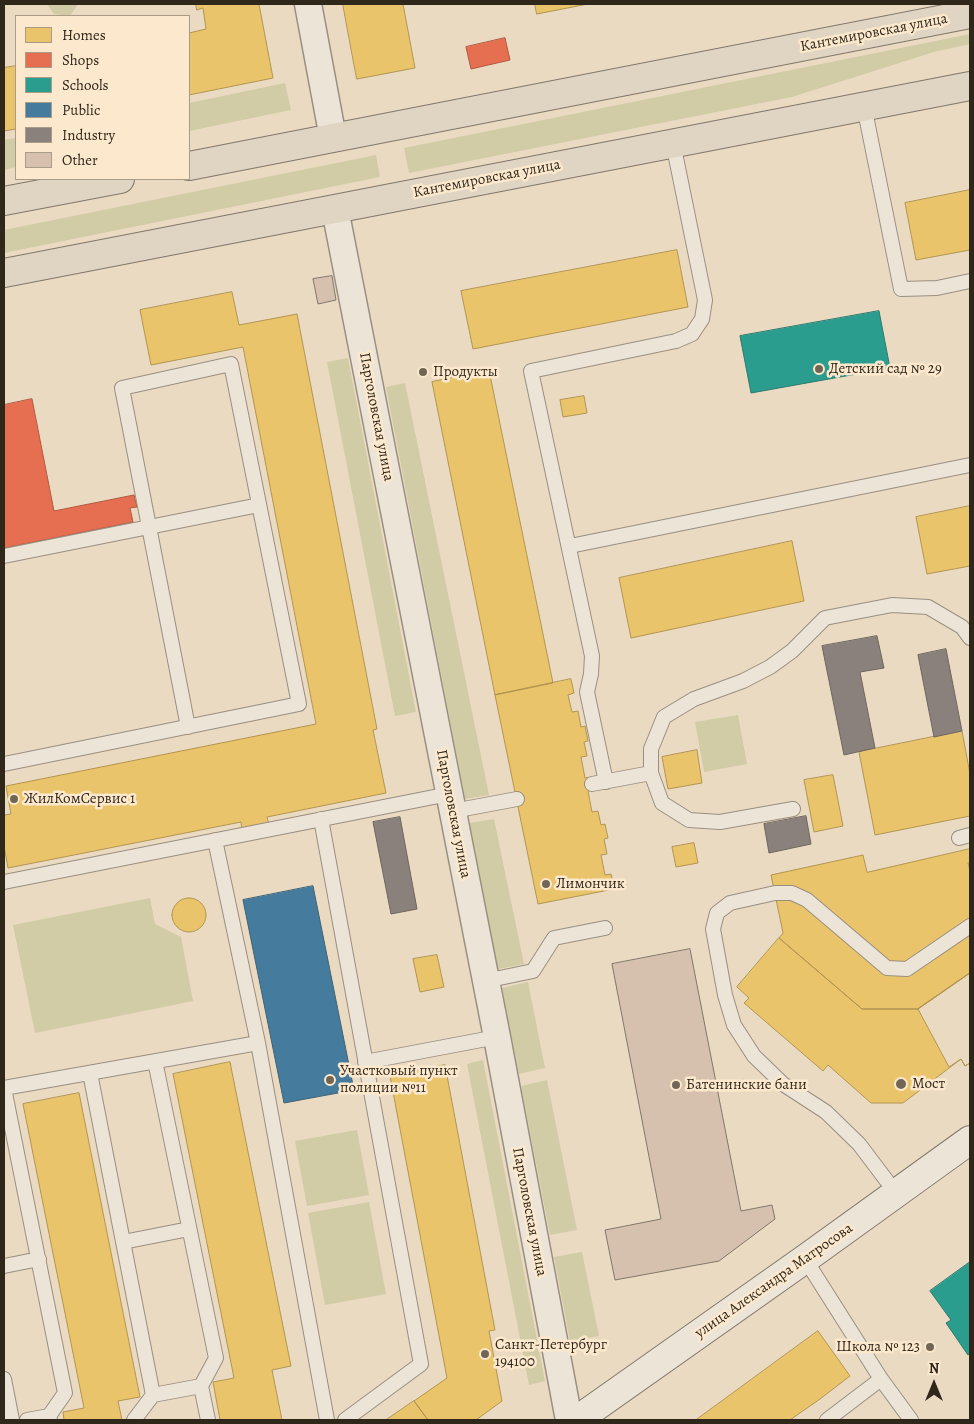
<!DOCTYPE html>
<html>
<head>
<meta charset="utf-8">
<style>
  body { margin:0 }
  #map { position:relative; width:974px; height:1424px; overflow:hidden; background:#eadac2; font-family:Alegreya,serif }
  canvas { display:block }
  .frame { position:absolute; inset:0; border:5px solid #30271b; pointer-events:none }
  .legend { position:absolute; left:15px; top:15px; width:175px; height:165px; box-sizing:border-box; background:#fce9cd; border:1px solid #aa9b86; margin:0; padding:6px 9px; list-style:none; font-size:15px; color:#30271b }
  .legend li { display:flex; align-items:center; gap:10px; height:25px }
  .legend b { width:25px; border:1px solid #aa9b86 }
  .north { position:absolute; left:909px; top:1359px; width:50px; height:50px; -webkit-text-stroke:4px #fce9cd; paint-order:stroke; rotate:0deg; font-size:14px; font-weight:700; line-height:20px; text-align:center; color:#30271b }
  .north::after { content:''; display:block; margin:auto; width:18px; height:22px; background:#30271b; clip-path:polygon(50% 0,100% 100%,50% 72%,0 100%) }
</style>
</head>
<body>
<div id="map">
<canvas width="974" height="1424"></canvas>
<div class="frame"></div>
<ul class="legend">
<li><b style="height:14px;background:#e9c46a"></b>Homes</li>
<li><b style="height:14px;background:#e76f51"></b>Shops</li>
<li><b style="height:14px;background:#2a9d8f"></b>Schools</li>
<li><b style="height:14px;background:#457b9d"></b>Public</li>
<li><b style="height:14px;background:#8a817c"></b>Industry</li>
<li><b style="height:14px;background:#d6c1ae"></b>Other</li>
</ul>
<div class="north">N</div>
</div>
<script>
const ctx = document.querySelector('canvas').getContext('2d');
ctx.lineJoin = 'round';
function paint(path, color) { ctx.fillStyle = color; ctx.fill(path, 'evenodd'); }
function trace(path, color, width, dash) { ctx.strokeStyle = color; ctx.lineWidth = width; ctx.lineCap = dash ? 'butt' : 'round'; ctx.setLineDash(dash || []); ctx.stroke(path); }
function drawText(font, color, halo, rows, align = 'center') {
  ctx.font = font + ' Alegreya,serif'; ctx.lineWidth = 5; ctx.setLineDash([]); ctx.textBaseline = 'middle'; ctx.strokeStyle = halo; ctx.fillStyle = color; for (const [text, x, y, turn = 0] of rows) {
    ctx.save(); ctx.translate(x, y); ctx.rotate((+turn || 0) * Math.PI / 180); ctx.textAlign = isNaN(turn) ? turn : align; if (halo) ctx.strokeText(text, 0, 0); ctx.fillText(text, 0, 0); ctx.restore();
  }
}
paint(new Path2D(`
  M47,4h31l-8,12 -16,-2z
  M970,34v10l-36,8 -142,45 -383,76 -5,-25z
  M285,83l6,27 -102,21v-28z
  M16,138v29l-12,3v-30z
  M376,155l4,22 -376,76v-23z
  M348,358l68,354 -21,4 -68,-354z
  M405,383l84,412 -24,4 -79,-412z
  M738,715l9,49 -43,8 -9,-50z
  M494,819l30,145 -26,5 -28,-146z
  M150,898l5,26 26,13 12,64 -158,32 -22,-108z
  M528,982l17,86 -26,6 -17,-86z
  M483,1060l62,321 -16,4 -62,-321z
  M547,1080l30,150 -27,5 -29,-149z
  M357,1130l12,65 -62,11 -12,-65z
  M369,1202l17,92 -61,11 -17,-92z
  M582,1252l17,84 -29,5 -16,-84z`), '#d1cca5');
const homes = new Path2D(`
  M196,4h63l14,74 -84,17v-62l17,-4 -3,-21 -6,2z
  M343,4h60l12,64 -58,11z
  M535,4h53l-51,10z
  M16,66v63l-12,2v-63z
  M970,190v60l-54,10 -11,-57z
  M677,250l11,57 -215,42 -12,-58z
  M232,292l7,33 58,-11 80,415 -4,1 13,63 -119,24 2,8 -27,5 -1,-8 -233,46 -4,-22v-31l7,-1 -5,-28 310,-62 -73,-377 -92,18 -11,-55z
  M489,370l64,313 -58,12 -63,-313z
  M584,396l3,17 -24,4 -3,-17z
  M970,506v60l-43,8 -11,-57z
  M792,541l12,60 -173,37 -12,-60z
  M571,679l3,14 -6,2 4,17 6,-1 3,16 4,-1 3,15 -4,1 3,14 -6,1 4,21 6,-1 3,13 -6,1 4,21 6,-1 3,14 4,-1 3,14 -4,1 3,15 -6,1 4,20 6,-1 3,15 -76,15 -43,-209z
  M962,731l8,43v42l-95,19 -16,-83z
  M697,750l5,33 -34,6 -6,-32z
  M833,775l10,51 -29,6 -10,-52z
  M694,843l4,20 -22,4 -4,-20z
  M970,849v14h-2l2,8v102l-52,36h-56l-83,-71 4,-5 -12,-58 92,-20 4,17z
  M172 915a17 17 0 1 1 34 0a17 17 0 1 1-34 0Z
  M779,938l83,71h56l52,-36v90l-5,3 -4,-7 -58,44h-32l-43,-38 -5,6 -79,-68 5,-5 -12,-11z
  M437,955l7,32 -24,5 -7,-33z
  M970,973v90l-5,3 -4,-7 -12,8 -31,-58z
  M230,1062l61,304 -19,4 10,50h-62l-7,-38 21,-4 -61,-304z
  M445,1065l50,265 -6,1 13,70 -26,19h-48l-14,-19 33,-23 -57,-302z
  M79,1093l61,304 -22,4 4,19h-58l-1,-8 21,-4 -61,-304z
  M818,1331l32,45 -30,23 -30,21h-94z
  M414,1401l14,19h-42z`);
paint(homes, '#e9c46a');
trace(homes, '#b29552', 1);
const shops = new Path2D(`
  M505,38l5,22 -39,9 -5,-22z
  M32,399l22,112 80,-16 3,12 -7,1 3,14 -129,26v-143z`);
paint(shops, '#e76f51');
trace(shops, '#b05941', 1);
const schools = new Path2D(`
  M879,311l11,57 -139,25 -11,-57z
  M970,1262v91l-2,2 -22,-32 5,-3 -21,-29z`);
paint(schools, '#2a9d8f');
trace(schools, '#2c7a6c', 1);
const public = new Path2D(`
  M313,886l41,204 -70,13 -41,-203z`);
paint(public, '#457b9d');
trace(public, '#3f6276', 1);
const industry = new Path2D(`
  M877,636l7,32 -24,4 15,76 -31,7 -22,-109z
  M946,649l16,82 -28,6 -16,-82z
  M806,816l5,28 -42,9 -5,-29z
  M400,817l17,92 -26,5 -18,-92z`);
paint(industry, '#8a817c');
trace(industry, '#6f665f', 1);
const building = new Path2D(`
  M332,276l4,24 -18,4 -5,-25z
  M690,949l51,262 31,-6 3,14 -56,42 -104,19 -10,-50 56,-11 -49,-255z`);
paint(building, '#d6c1ae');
trace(building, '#80776a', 1);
const lane = new Path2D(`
  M864,106l37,183 36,-1 33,-7
  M570,546l400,-81
  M4,556l255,-51
  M4,764l295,-60 -68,-340 -109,24 66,339
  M651,773l11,30 27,17 31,2 73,-13
  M606,782l-19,-90 4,-18 1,-18 -61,-285 145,-30 16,-7 10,-15 3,-19 -32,-157
  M592,784l59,-11v-24l13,-32 30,-18 49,-18 27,-14 22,-16 33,-33 67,-13 36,2 34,20 8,11
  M453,811l64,-12
  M321,819l100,545 -76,56
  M959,838l11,-3
  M215,840l43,203 69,377
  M4,882l445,-88
  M485,981l48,-10 21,-33 51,-10
  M155,1061l61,297 -15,28 7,34
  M365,1062l132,-25
  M90,1073l63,322 -19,25
  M896,1193l-37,-49 -33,-32 -43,-28 -29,-28 -20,-31 -9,-30 -12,-66 4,-16 13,-10 45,-10h17l15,7 80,68 20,1 63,-43
  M123,1242l66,-13
  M805,1259l76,120 30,41
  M4,1266l35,-7
  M4,1379l8,41
  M153,1395l48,-9
  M27,1420l22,-4
  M50,1420l-1,-4 16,-23 -61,-305 254,-45
  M827,1420l54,-41`);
const street = new Path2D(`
  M308,4l25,134
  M335,209l162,828 72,383`);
const secondary = new Path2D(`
  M577,1420l228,-161 165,-119`);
const primary = new Path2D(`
  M189,166l781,-152
  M4,201l116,-22
  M4,273l966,-187`);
trace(lane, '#998f81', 16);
trace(street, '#998f81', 29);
trace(secondary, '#80776a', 30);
trace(primary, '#80776a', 30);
trace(lane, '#ede4d8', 14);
trace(street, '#ede4d8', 26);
trace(secondary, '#ede4d8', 28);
trace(primary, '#e0d4c3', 28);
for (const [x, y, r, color] of [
  [819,369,5,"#716655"],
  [423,372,5,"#716655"],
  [14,799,5,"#716655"],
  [546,884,5,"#716655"],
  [330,1080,5,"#716655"],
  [901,1084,6,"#716655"],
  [676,1085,5,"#716655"],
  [930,1347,5,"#716655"],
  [485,1354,5,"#716655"]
]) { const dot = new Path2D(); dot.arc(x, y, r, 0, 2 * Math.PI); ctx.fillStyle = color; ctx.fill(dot); trace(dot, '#fce9cd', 2); }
drawText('15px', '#30271b', '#fce9cd', [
  ["Кантемировская улица",874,33,-11],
  ["Кантемировская улица",487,179,-11],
  ["Парголовская улица",376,417,79],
  ["Парголовская улица",453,814,79],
  ["Парголовская улица",529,1212,79],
  ["улица Александра Матросова",774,1281,-35]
]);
drawText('15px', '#30271b', '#fce9cd', [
  ["Детский сад № 29",829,369],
  ["Продукты",433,372],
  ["ЖилКомСервис 1",24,799],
  ["Лимончик",556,884],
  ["Участковый пункт",340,1071],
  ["полиции №11",340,1088],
  ["Мост",912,1084],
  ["Батенинские бани",686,1085],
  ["Санкт-Петербург",495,1345],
  ["194100",495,1362],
  ["Школа № 123",920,1347,"right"]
], 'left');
</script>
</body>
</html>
